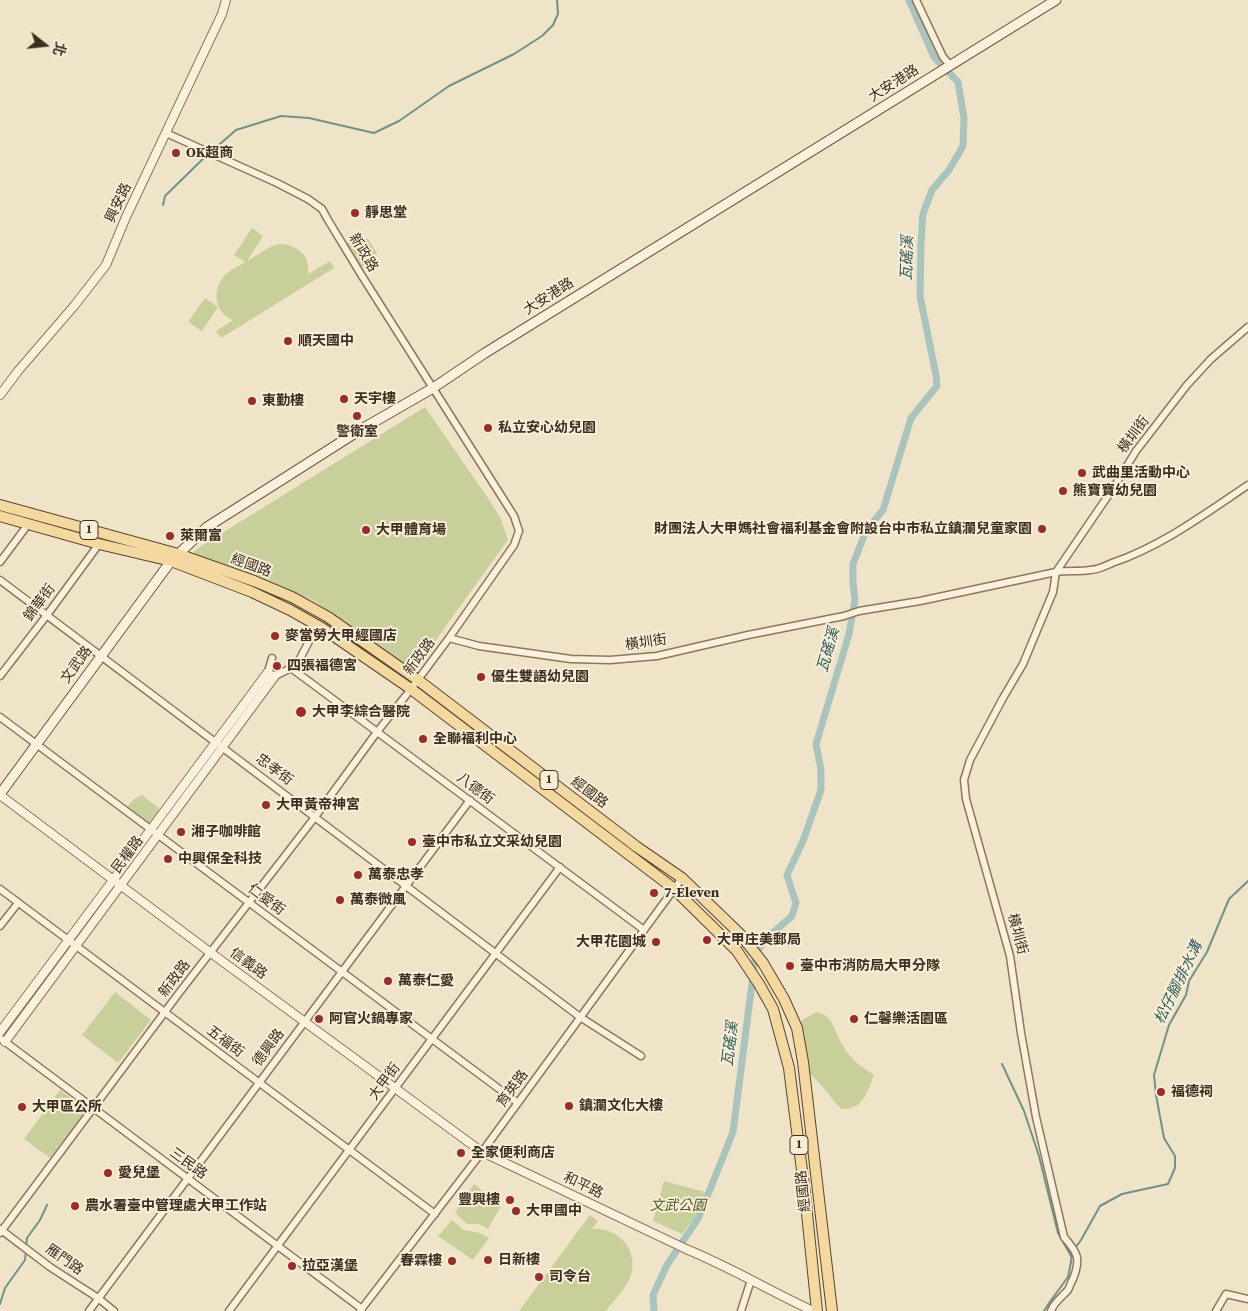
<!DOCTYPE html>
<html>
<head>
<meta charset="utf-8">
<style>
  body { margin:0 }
  #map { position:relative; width:1248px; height:1311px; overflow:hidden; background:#f0e4c8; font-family:"Source Serif 4","Noto Sans TC",serif }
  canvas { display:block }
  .north { position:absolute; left:20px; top:20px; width:50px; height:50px; -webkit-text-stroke:4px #f7eed8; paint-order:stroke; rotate:106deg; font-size:14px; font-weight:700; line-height:20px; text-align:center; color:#3d2e20 }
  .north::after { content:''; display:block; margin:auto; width:18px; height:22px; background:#3d2e20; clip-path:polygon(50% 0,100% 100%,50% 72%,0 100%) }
</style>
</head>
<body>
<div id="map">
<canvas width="1248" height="1311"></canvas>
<div class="north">北</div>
</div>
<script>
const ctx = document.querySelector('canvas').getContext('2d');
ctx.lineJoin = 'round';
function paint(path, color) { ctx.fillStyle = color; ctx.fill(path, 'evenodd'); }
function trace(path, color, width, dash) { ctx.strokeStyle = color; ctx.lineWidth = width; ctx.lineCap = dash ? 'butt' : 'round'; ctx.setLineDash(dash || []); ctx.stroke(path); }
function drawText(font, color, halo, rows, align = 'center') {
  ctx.font = font + ' "Source Serif 4","Noto Sans TC",serif'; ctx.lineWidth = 4; ctx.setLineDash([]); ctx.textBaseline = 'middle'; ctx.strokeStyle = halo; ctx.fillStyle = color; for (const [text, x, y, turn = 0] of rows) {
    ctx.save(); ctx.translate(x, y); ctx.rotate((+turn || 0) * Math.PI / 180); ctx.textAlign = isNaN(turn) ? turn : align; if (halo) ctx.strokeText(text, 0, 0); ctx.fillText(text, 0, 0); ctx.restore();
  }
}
paint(new Path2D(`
  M252,228l11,8 -16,25c10,-5 21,-15 32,-17 10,-1 22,5 27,14 2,5 2,10 2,16l22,-13 4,7 -113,70 -5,-7 17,-11c-3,-1 -5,-2 -7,-4 -13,-10 -12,-30 -1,-41 5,-5 14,-9 20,-13l-11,-7z
  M359,238l9,1 9,14c-2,10 -8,12 -17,14l-14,-24z
  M205,298l13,9 -16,24 -14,-9z
  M425,407l67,97 9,15 7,21 -55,76 -40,57h-2l-64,-50 -33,-22 -46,-21 -74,-24v-4l4,-4z
  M142,795l19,15 -12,16 -23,-18 8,-9z
  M115,992l36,28 -33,43 -36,-28z
  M817,1012c14,4 14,10 20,22 3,8 9,17 15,24 6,7 15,12 22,17l-8,20 -8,10 -10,4h-6l-5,-4 -10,-13 -19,-21 -10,-45c4,-7 12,-11 19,-14z
  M60,1090l27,20 -37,48 -26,-19z
  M664,1181l41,11 -8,22 -15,20 -29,-13z
  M474,1184l27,22 -13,23 -9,-5h-12l-12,-11z
  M590,1215l8,6 -6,8c25,-2 47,20 39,46 -4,13 -17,25 -25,36h-87z
  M452,1220l12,10 16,3 9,5 -16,22 -35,-24z`), '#c9cf9b');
trace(new Path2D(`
  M212,151l24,-21 45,-14 28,2 65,15 25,-12 50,-35 65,-32 28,-18 11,-11 5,-11 -1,-14
  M163,205l2,-9 43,-42
  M1002,1064l22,47 15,45 19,77 13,23
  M26,1246l1,-8 13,-18 7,-15
  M0,1304l5,-16 20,-28 1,-9
  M1044,1311l5,-8 19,-26 3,-15 1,-10 9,-12 19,-34 22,-12 46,-10 7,-16v-12l-11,-18 -8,-43 -2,-20 15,-50 17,-30 3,-14 18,-29 22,-53 19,-18`), '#6f938a', 2);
trace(new Path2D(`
  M654,1311l-1,-16 14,-30 32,-48 34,-85 23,-180 11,-14 25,-22 4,-13 -9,-28 16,-34 18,-51v-20l-5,-26 33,-110 6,-34 -2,-17v-19l13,-33 17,-21 28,-92 26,-32 -1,-11 -16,-79 1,-54 2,-28 9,-24 17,-20 14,-24 1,-28 -6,-36 -24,-25 -25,-57`), '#a9c4bc', 7);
const minor = new Path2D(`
  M916,0l27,57 7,8
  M0,562l29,-39
  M0,580l580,437 61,39
  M449,638l30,8 92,13 39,1 47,-4 91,-21 96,-19 15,-5 61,-10 136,-29c12,-2 23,0 34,-2 8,0 15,-4 22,-7 50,-17 93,-49 136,-78
  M272,658l-4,14 7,4 16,-8 353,262
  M294,670l23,-44
  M0,676l47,-61 52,-71
  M0,717l518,386
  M0,889l435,325
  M0,926l18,-23
  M0,1038c120,91 241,181 362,271
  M0,1229l50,38 48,31 16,13
  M0,1233l179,-240 136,-176 62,-85 34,-43 38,-51 65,-93 5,-14 -5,-15 -152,-240 -34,-56 -6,-11 -14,-10 -31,-16 -111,-50
  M89,1311l381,-511
  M229,1311l331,-444
  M360,1311l122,-159 200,-274
  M741,1311l10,-31
  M1051,1311c3,-9 11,-14 17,-21 2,-4 3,-8 5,-11 8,-20 5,-26 -9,-42l-28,-120 -15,-84 -11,-77 -44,-157 -2,-19 6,-20 33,-62 20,-34 30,-72 3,-20 58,-85 22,-36 51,-66 24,-26 37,-32
  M1216,1311l10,-17 22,5`);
const tertiary = new Path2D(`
  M0,395l18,-24 56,-65 32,-41 20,-48 96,-203 4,-14
  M0,795l211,158 271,199 204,97c44,18 84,42 127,62
  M0,1032l268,-360
  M5,1042l270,-366`);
const secondary = new Path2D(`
  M0,794l171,-233 36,-34 76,-48 77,-49 73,-42 52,-35 571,-353`);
const primary = new Path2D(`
  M0,505l178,49 76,27 38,16 36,20 90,63 219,167 45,31 58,56 23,29 21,36 13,29 6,34 29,249
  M0,516l99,28 72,17 81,31 38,18 32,18 89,61 262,199 64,63 22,33 14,25 16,59 16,126 12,117`);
trace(minor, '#8d765c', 9);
trace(tertiary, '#8d765c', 10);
trace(secondary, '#6f573f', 11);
trace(primary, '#5b4430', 12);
trace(minor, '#faf1dc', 6);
trace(tertiary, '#faf1dc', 8);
trace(secondary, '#faf1dc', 9);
trace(primary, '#f3d9a0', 10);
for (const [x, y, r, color] of [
  [176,153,5,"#9e2a2b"],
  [355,213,5,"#9e2a2b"],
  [288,341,5,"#9e2a2b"],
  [344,399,5,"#9e2a2b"],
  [252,401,5,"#9e2a2b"],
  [357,416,5,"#9e2a2b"],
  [488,428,5,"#9e2a2b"],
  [1082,473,5,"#9e2a2b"],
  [1063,491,5,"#9e2a2b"],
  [1042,529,5,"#9e2a2b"],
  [366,530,5,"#9e2a2b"],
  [170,536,5,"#9e2a2b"],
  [275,636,5,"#9e2a2b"],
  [277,666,5,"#9e2a2b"],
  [481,677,5,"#9e2a2b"],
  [301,712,6,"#9e2a2b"],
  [423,739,5,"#9e2a2b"],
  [266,805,5,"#9e2a2b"],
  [181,832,5,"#9e2a2b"],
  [412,842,5,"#9e2a2b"],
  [168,859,5,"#9e2a2b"],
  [358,875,5,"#9e2a2b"],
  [654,893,5,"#9e2a2b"],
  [340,900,5,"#9e2a2b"],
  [707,940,5,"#9e2a2b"],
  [656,942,5,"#9e2a2b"],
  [790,966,5,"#9e2a2b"],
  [388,981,5,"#9e2a2b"],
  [319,1019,5,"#9e2a2b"],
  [854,1019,5,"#9e2a2b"],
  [1161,1092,5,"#9e2a2b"],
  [569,1106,5,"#9e2a2b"],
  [22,1107,5,"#9e2a2b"],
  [461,1153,5,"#9e2a2b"],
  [108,1173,5,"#9e2a2b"],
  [510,1200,5,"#9e2a2b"],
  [75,1206,5,"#9e2a2b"],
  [516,1211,5,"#9e2a2b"],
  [488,1260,5,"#9e2a2b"],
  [452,1261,5,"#9e2a2b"],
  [292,1266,5,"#9e2a2b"],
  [539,1277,5,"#9e2a2b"]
]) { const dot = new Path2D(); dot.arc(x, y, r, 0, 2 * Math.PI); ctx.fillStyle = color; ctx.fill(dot); trace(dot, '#f7eed8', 2); }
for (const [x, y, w] of [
  [89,530,18],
  [549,780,18],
  [799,1145,18]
]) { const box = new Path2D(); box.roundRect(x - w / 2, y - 9.5, w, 19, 4); ctx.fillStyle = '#f7eed8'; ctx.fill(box); trace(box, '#3d2e20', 1); }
drawText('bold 12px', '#3d2e20', null, [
  ["1",89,530],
  ["1",549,780],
  ["1",799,1145]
]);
drawText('14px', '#3d2e20', '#f7eed8', [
  ["大安港路",894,84,-32],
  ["興安路",119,203,-65],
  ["新政路",363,253,59],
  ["大安港路",549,297,-32],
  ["橫圳街",1134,435,-53],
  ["經國路",251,566,20],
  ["錦華街",40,603,-53],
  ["橫圳街",646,643,-8],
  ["新政路",420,657,-54],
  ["文武路",77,665,-54],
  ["忠孝街",274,770,37],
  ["八德街",475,789,37],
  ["經國路",589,793,37],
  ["民權路",128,855,-53],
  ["仁愛街",266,900,37],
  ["橫圳街",1017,934,75],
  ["信義路",248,964,36],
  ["新政路",175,979,-53],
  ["五福街",225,1042,37],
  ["德興路",269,1048,-53],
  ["大甲街",385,1082,-53],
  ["育英路",513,1089,-54],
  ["三民路",188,1164,36],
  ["和平路",583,1186,25],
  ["經國路",804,1191,-96],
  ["雁門路",64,1260,35]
]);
drawText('bold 14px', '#3d2e20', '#f7eed8', [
  ["OK超商",186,153],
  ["靜思堂",365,213],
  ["順天國中",298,341],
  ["天宇樓",354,399],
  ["東勤樓",262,401],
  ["私立安心幼兒園",498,428],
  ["警衛室",357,432,"center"],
  ["武曲里活動中心",1092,473],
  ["熊寶寶幼兒園",1073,491],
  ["財團法人大甲媽社會福利基金會附設台中市私立鎮瀾兒童家園",1032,529,"right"],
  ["大甲體育場",376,530],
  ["萊爾富",180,536],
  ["麥當勞大甲經國店",285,636],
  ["四張福德宮",287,666],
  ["優生雙語幼兒園",491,677],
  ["大甲李綜合醫院",312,712],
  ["全聯福利中心",433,739],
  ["大甲黃帝神宮",276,805],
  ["湘子咖啡館",191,832],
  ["臺中市私立文采幼兒園",422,842],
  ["中興保全科技",178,859],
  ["萬泰忠孝",368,875],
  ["7-Eleven",664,893],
  ["萬泰微風",350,900],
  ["大甲庄美郵局",717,940],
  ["大甲花園城",646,942,"right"],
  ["臺中市消防局大甲分隊",800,966],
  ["萬泰仁愛",398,981],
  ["阿官火鍋專家",329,1019],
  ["仁馨樂活園區",864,1019],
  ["福德祠",1171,1092],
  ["鎮瀾文化大樓",579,1106],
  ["大甲區公所",32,1107],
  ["全家便利商店",471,1153],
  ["愛兒堡",118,1173],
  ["豐興樓",500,1200,"right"],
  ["農水署臺中管理處大甲工作站",85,1206],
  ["大甲國中",526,1211],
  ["日新樓",498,1260],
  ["春霖樓",442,1261,"right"],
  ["拉亞漢堡",302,1266],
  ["司令台",549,1277]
], 'left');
drawText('italic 14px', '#4d5a26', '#f7eed8', [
  ["文武公園",678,1206]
]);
drawText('italic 15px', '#2f5d5a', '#f7eed8', [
  ["瓦磘溪",908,258,-88],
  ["瓦磘溪",829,650,-74],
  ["松仔腳排水溝",1179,983,-64],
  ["瓦磘溪",731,1044,-83]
]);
</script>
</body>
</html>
